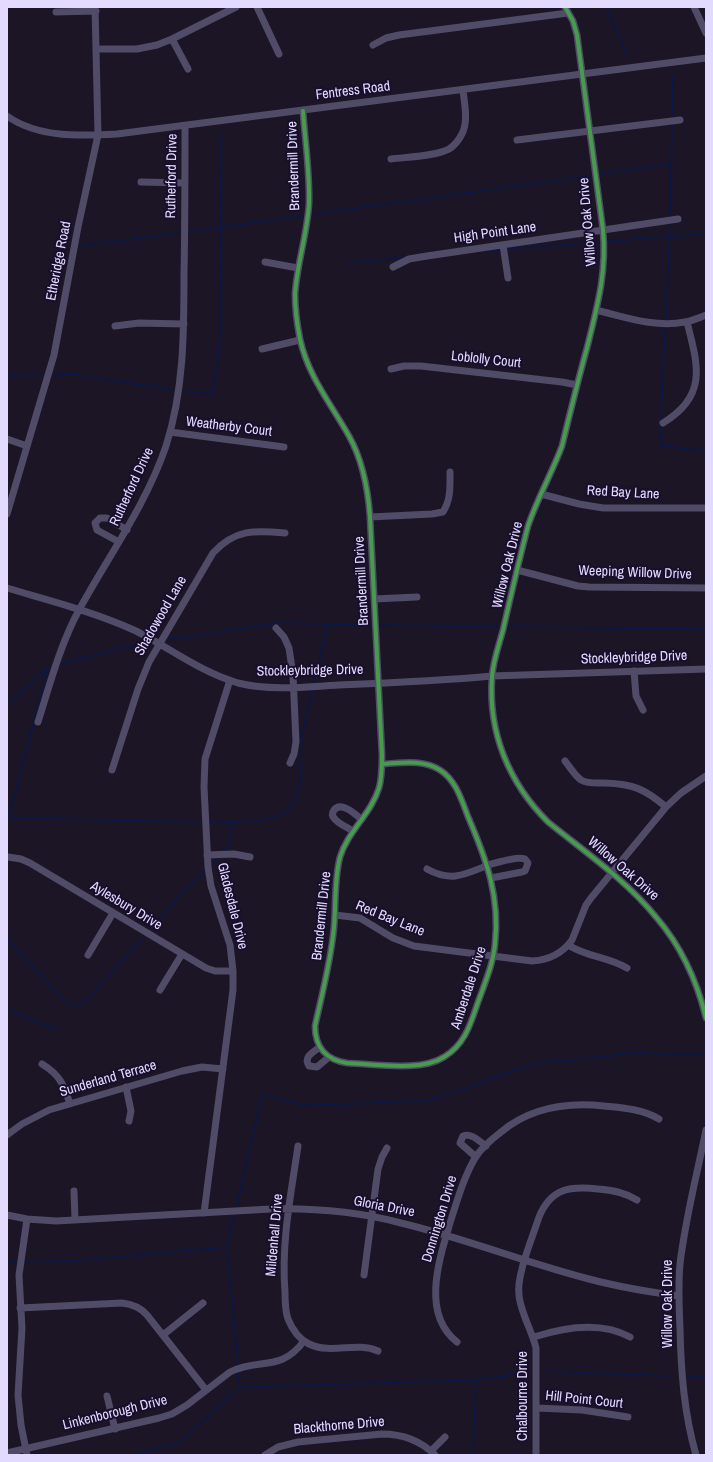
<!DOCTYPE html>
<html>
<head>
<meta charset="utf-8">
<style>
  body { margin:0 }
  #map { position:relative; width:713px; height:1462px; overflow:hidden; background:#1b1526; font-family:"Archivo Narrow",sans-serif }
  canvas { display:block }
  .frame { position:absolute; inset:0; border:8px solid #e3dbff; pointer-events:none }
</style>
</head>
<body>
<div id="map">
<canvas width="713" height="1462"></canvas>
<div class="frame"></div>
</div>
<script>
const ctx = document.querySelector('canvas').getContext('2d');
ctx.lineJoin = 'round';
function trace(path, color, width, dash) { ctx.strokeStyle = color; ctx.lineWidth = width; ctx.lineCap = dash ? 'butt' : 'round'; ctx.setLineDash(dash || []); ctx.stroke(path); }
function drawText(font, color, halo, rows, align = 'center') {
  ctx.font = font + ' "Archivo Narrow",sans-serif'; ctx.lineWidth = 4; ctx.setLineDash([]); ctx.textBaseline = 'middle'; ctx.strokeStyle = halo; ctx.fillStyle = color; for (const [text, x, y, turn = 0] of rows) {
    ctx.save(); ctx.translate(x, y); ctx.rotate((+turn || 0) * Math.PI / 180); ctx.textAlign = isNaN(turn) ? turn : align; if (halo) ctx.strokeText(text, 0, 0); ctx.fillText(text, 0, 0); ctx.restore();
  }
}
trace(new Path2D(`
  M606,7l21,47
  M672,116l1,-41
  M601,174l69,-10
  M313,214l277,-38
  M670,216l2,-90
  M189,232l114,-16
  M609,241l97,-7
  M79,246l101,-13
  M59,249l11,-2
  M508,249l91,-7
  M484,251l15,-1
  M348,262l56,-4
  M666,319l4,-94
  M54,375l16,-1 104,16
  M7,376l37,-1
  M184,391l28,3 5,-24 3,-37 1,-201
  M661,421l4,-92
  M661,425l-1,10 3,11 43,5
  M380,625l118,2
  M509,627l197,2
  M166,640l111,-17 93,2
  M61,664l64,-17 27,-4
  M48,668l-39,150 192,4
  M314,682l14,-57
  M7,706l41,-38 2,-1
  M210,823c18,0 61,0 75,-11 20,-17 15,-49 17,-73 2,-16 6,-32 10,-48
  M223,852c10,-8 8,-17 9,-29
  M212,865l5,-6
  M151,930l27,-33 26,-25
  M7,939l61,66c8,2 12,-1 18,-4l58,-64
  M7,1010l51,20
  M237,1206l25,-111 42,10 73,-2 50,-3 29,-8 64,-24 30,-7 38,-2 48,-7 36,3h34
  M234,1216l-7,31 11,117
  M25,1262l55,-2 147,-13
  M7,1263h9
  M546,1371l123,5
  M238,1373l2,14
  M689,1377l17,-1
  M133,1455l46,-12 61,-56 236,-7 30,-4 18,-5
  M473,1455l3,-75`), '#091849', 1.5);
trace(new Path2D(`
  M257,7l22,47
  M565,7l8,14 4,14 26,195c4,43 -6,77 -16,118 -9,32 -17,65 -25,98 -10,27 -25,53 -34,80 -9,35 -17,69 -25,104 -4,15 -10,31 -11,47 -4,56 17,106 56,145 37,30 78,58 108,95 25,29 41,64 50,101
  M694,7l12,26
  M56,12l40,-1
  M172,39l16,30
  M373,45l13,-7 13,-3 169,-22
  M97,49h40l20,-4 15,-6 64,-32
  M303,111c2,30 7,62 6,93 -2,31 -12,60 -14,90 0,15 2,30 5,45 8,37 31,65 49,97 14,25 19,53 21,81l12,238c0,11 0,23 -3,33 -8,26 -31,43 -39,69 -6,23 -4,48 -6,70 -3,34 -12,67 -19,99 0,21 11,34 32,37 28,1 74,9 97,-6 20,-12 26,-31 33,-52 7,-20 16,-40 18,-61 5,-47 -8,-83 -26,-125 -7,-17 -12,-38 -29,-49 -17,-11 -39,-7 -58,-6
  M7,116c31,22 73,20 110,18l589,-76
  M517,140l163,-20
  M391,159c15,-2 46,-3 58,-10 8,-5 15,-16 16,-25 2,-11 -1,-23 -2,-34
  M141,182l44,1
  M503,245l5,33
  M265,262l33,6
  M393,267l16,-8 18,-3 251,-37
  M596,310c29,7 59,18 89,12 7,-1 14,-4 21,-7
  M115,326l24,-3 45,1
  M262,349l38,-9
  M391,369l13,-3h17l141,16 15,3
  M663,423c45,-27 35,-58 24,-101
  M170,432l114,15
  M7,439l20,7
  M541,494l38,10 24,4h103
  M7,514l47,-159 24,-128 20,-92 -3,-128
  M370,517l62,-3 11,-2c8,-13 7,-25 7,-40
  M119,542l-22,-12 -2,-7 5,-5h7l20,12
  M517,570l61,16 11,1 117,1
  M7,588c43,13 88,24 129,43 34,17 64,41 102,52 32,8 67,4 100,2 51,-2 102,-4 154,-9l214,-7
  M374,599l43,-2
  M276,628l8,9 5,11 4,27 3,67 -2,12 -4,9
  M634,671l2,25 7,14
  M38,722c12,-38 22,-77 41,-112 30,-55 67,-105 87,-164 18,-56 18,-114 18,-172 1,-49 1,-99 1,-148
  M565,761c5,6 10,15 16,19 7,4 16,3 24,3 28,1 40,6 61,24
  M112,770l26,-81 11,-27 64,-109c22,-24 42,-23 72,-20
  M353,831c-6,-4 -15,-7 -19,-13 -2,-2 -2,-5 0,-8 7,-9 21,4 27,9
  M207,855l27,-1 16,3
  M8,857l13,2 9,4 176,105 9,3h18
  M427,869c23,13 37,6 59,-3 7,-3 14,-4 21,-6 6,-1 12,-3 18,-1l3,4 -3,8 -3,1 -31,6
  M335,915l25,3 33,20 21,8 118,15c17,-1 30,-7 40,-21l14,-35 5,-7 75,-91 15,-14 25,-17
  M568,945c19,12 40,12 59,23
  M88,955l25,-42
  M160,990l22,-36
  M320,1047c-7,5 -17,10 -11,19l8,1 12,-10
  M42,1064c18,11 22,21 28,40
  M126,1087l5,24 -2,10
  M7,1135l15,-11 27,-14 133,-39 20,-4 21,2
  M298,1146c-7,48 -17,97 -13,146 0,9 0,19 3,27 4,10 11,20 21,25 23,11 47,-3 69,7
  M476,1157l-16,-14 3,-7c9,-3 16,5 23,10
  M74,1191l1,29
  M204,1213l29,-223v-19l-3,-26 -19,-59 -3,-19 -4,-80 1,-28 25,-79
  M7,1215l20,4 29,2 215,-12c43,-1 88,3 130,14 63,15 125,40 188,56 30,8 60,13 90,17
  M364,1275l14,-106 4,-12 5,-9
  M20,1308l102,-5c10,1 18,4 25,12l59,75
  M163,1335l40,-32
  M534,1337c31,-10 67,-16 96,0
  M457,1342c-36,-28 -18,-82 -7,-119 7,-22 13,-44 25,-65 6,-10 17,-19 26,-26 29,-24 66,-30 103,-26 19,2 38,3 55,13
  M107,1396l8,33
  M536,1408l46,2 46,7
  M431,1451l14,-14
  M7,1453l152,-35 13,-4 15,-9 43,-33c29,-15 50,1 74,-31
  M27,1455l-6,-30 -3,-30 4,-67 -3,-53 8,-56
  M265,1455l13,-8 20,-5 84,-8c20,0 39,7 53,21
  M536,1455v-107c-4,-17 -16,-37 -17,-53 -3,-19 14,-59 20,-78 12,-29 31,-31 59,-28 14,1 26,3 39,11
  M696,1455c-12,-42 -15,-83 -16,-127 -1,-21 -2,-42 0,-64 5,-44 17,-90 26,-134`), '#504b67', 7);
trace(new Path2D(`
  M565,7l8,14 4,14 26,195c4,43 -6,77 -16,118 -9,32 -17,65 -25,98 -10,27 -25,53 -34,80 -9,35 -17,69 -25,104 -4,15 -10,31 -11,47 -4,56 17,106 56,145 37,30 78,58 108,95 25,29 41,64 50,101
  M303,111c2,30 7,62 6,93 -2,31 -12,60 -14,90 0,15 2,30 5,45 8,37 31,65 49,97 14,25 19,53 21,81l12,238c0,11 0,23 -3,33 -8,26 -31,43 -39,69 -6,23 -4,48 -6,70 -3,34 -12,67 -19,99 0,21 11,34 32,37 28,1 74,9 97,-6 20,-12 26,-31 33,-52 7,-20 16,-40 18,-61 5,-47 -8,-83 -26,-125 -7,-17 -12,-38 -29,-49 -17,-11 -39,-7 -58,-6`), '#469c4c', 4);
drawText('14px', '#e3dbff', '#180f2c', [
  ["Fentress Road",353,91,-7],
  ["Brandermill Drive",294,166,-92],
  ["Rutherford Drive",172,176,-89],
  ["Willow Oak Drive",588,222,-95],
  ["High Point Lane",495,233,-8],
  ["Etheridge Road",59,261,-79],
  ["Loblolly Court",486,360,6],
  ["Weatherby Court",229,427,7],
  ["Rutherford Drive",132,487,-65],
  ["Red Bay Lane",623,493,3],
  ["Willow Oak Drive",508,565,-76],
  ["Weeping Willow Drive",635,573,2],
  ["Brandermill Drive",362,581,-93],
  ["Shadowood Lane",161,616,-60],
  ["Stockleybridge Drive",634,658,-2],
  ["Stockleybridge Drive",310,671,-1],
  ["Willow Oak Drive",623,869,41],
  ["Aylesbury Drive",126,906,31],
  ["Gladesdale Drive",232,906,76],
  ["Brandermill Drive",322,916,-84],
  ["Red Bay Lane",390,919,22],
  ["Amberdale Drive",469,988,-72],
  ["Sunderland Terrace",108,1079,-16],
  ["Gloria Drive",384,1207,11],
  ["Donnington Drive",440,1219,-73],
  ["Mildenhall Drive",275,1235,-85],
  ["Willow Oak Drive",668,1304,-90],
  ["Chalbourne Drive",523,1396,-90],
  ["Hill Point Court",584,1400,6],
  ["Linkenborough Drive",115,1413,-14],
  ["Blackthorne Drive",339,1426,-5]
]);
</script>
</body>
</html>
